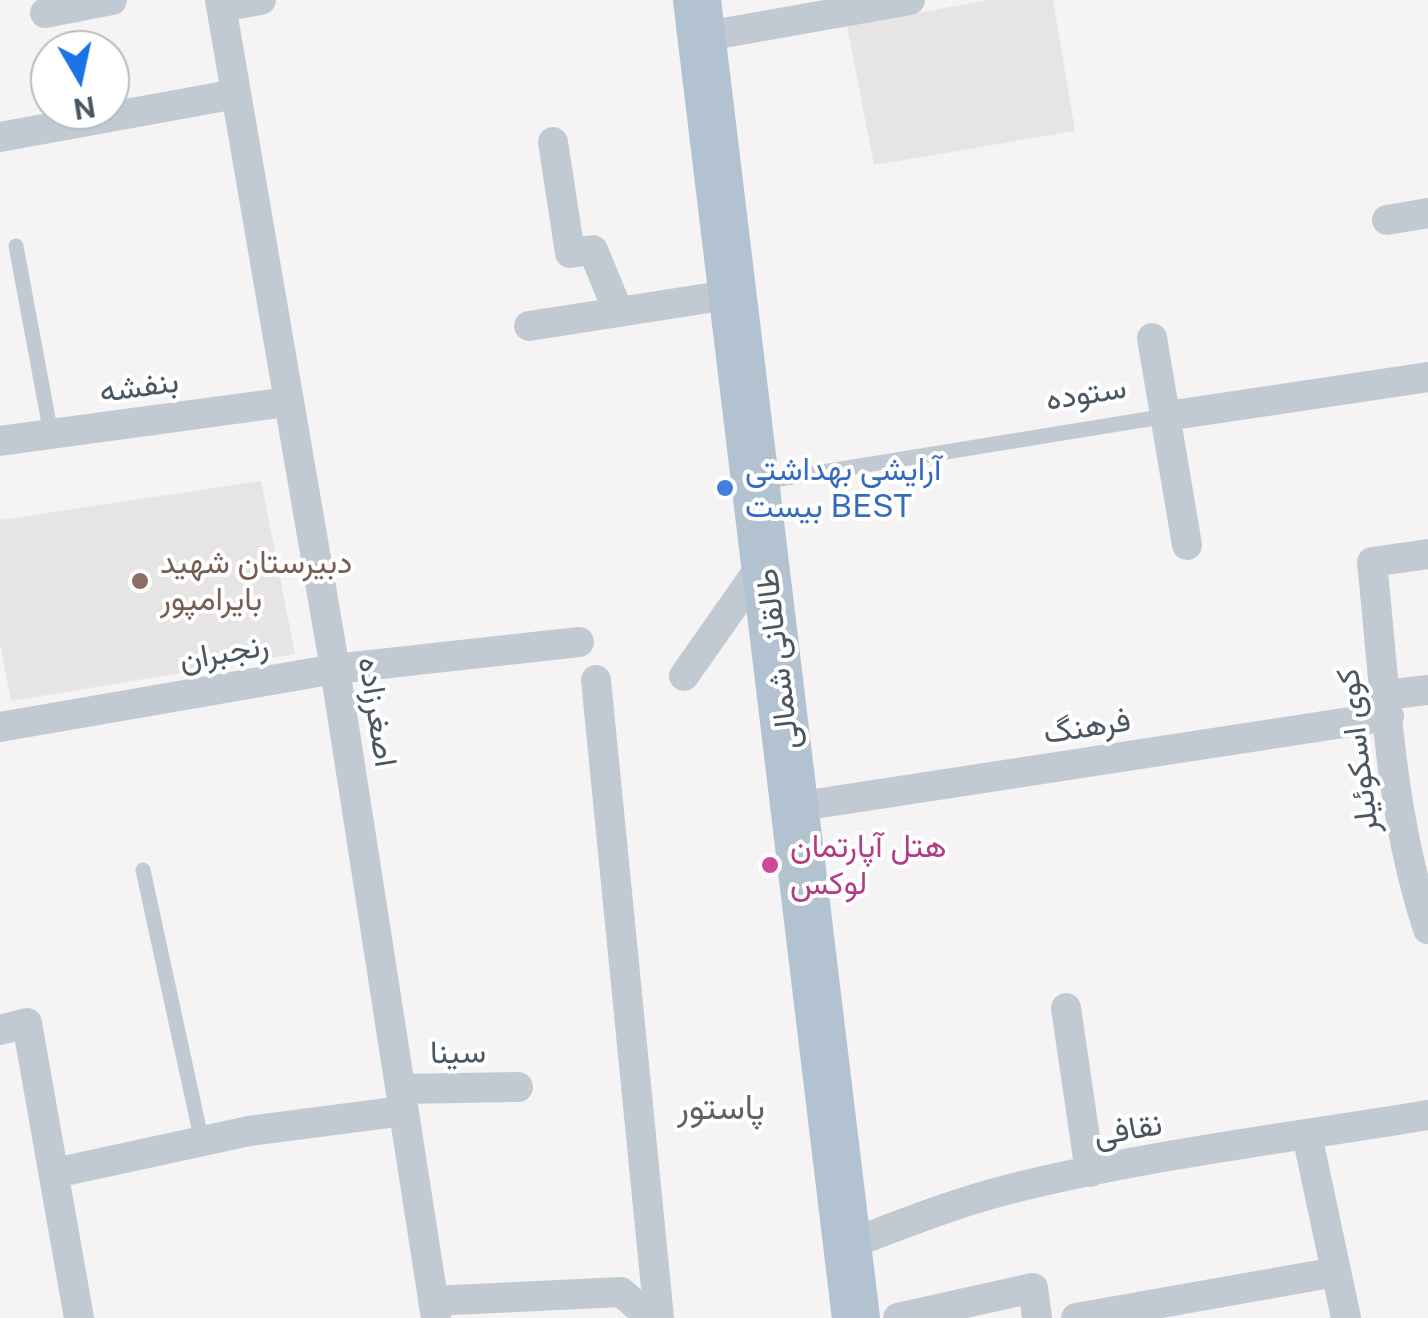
<!DOCTYPE html>
<html>
<head>
<meta charset="utf-8">
<style>
  body { margin:0 }
  #map { position:relative; width:1428px; height:1318px; overflow:hidden; background:#f5f3f3; font-family:"Public Sans",sans-serif }
  canvas { display:block }
  .north { position:absolute; left:30px; top:30px; width:100px; height:100px; box-sizing:border-box; background:#fff; border:2px solid #b7bbc0; border-radius:50%; rotate:171deg; font-size:28px; font-weight:700; line-height:40px; text-align:center; color:#4a5661 }
  .north::after { content:''; display:block; margin:auto; width:35px; height:45px; background:#1a73e8; clip-path:polygon(50% 0,100% 100%,50% 72%,0 100%) }
</style>
</head>
<body>
<div id="map">
<canvas width="1428" height="1318"></canvas>
<div class="north">N</div>
</div>
<script>
const ctx = document.querySelector('canvas').getContext('2d');
ctx.lineJoin = 'round';
function paint(path, color) { ctx.fillStyle = color; ctx.fill(path, 'evenodd'); }
function trace(path, color, width, dash) { ctx.strokeStyle = color; ctx.lineWidth = width; ctx.lineCap = dash ? 'butt' : 'round'; ctx.setLineDash(dash || []); ctx.stroke(path); }
function drawText(font, color, halo, rows, align = 'center') {
  ctx.font = font + ' "Public Sans",Vazirmatn,sans-serif'; ctx.lineWidth = 8; ctx.setLineDash([]); ctx.textBaseline = 'middle'; ctx.strokeStyle = halo; ctx.fillStyle = color; for (const [text, x, y, turn = 0] of rows) {
    ctx.save(); ctx.translate(x, y); ctx.rotate((+turn || 0) * Math.PI / 180); ctx.textAlign = isNaN(turn) ? turn : align; if (halo) ctx.strokeText(text, 0, 0); ctx.fillText(text, 0, 0); ctx.restore();
  }
}
paint(new Path2D(`
  M989,0h64l22,131 -201,34 -27,-139z
  M261,481l34,173 -284,47 -11,-58v-123z`), '#e6e4e5');
trace(new Path2D(`
  M16,246l35,188
  M761,482l406,-66
  M143,870l59,272`), '#c1cad2', 15);
trace(new Path2D(`
  M220,0l115,669 101,649
  M221,7l40,-7
  M45,13l67,-13
  M701,37l209,-37
  M0,137l236,-43
  M553,142l17,111 23,-3 25,61
  M1387,220l41,-7
  M529,326l205,-32
  M1152,338l35,207
  M1167,416l261,-39
  M0,441l287,-39
  M1428,554l-56,8c13,123 17,249 56,367
  M684,676l82,-117
  M596,680l63,638
  M1386,695l42,-5
  M0,727l335,-58 244,-27
  M795,807l594,-91
  M1066,1008l24,164
  M0,1030l27,-7 52,295
  M400,1089l118,-2
  M1307,1135l39,183
  M55,1173l194,-42 154,-20
  M847,1245c53,-20 105,-41 159,-55 138,-35 282,-52 422,-75
  M433,1301l188,-9 30,26
  M898,1318l135,-30 4,30
  M1076,1318l260,-46`), '#c1cad2', 30);
trace(new Path2D(`
  M697,0l159,1318`), '#b3c2d1', 48);
for (const [x, y, r, color] of [
  [725,488,10,"#3f7fe0"],
  [140,581,10,"#8d6e63"],
  [770,865,10,"#d1479c"]
]) { const dot = new Path2D(); dot.arc(x, y, r, 0, 2 * Math.PI); ctx.fillStyle = color; ctx.fill(dot); trace(dot, '#fff', 4); }
drawText('32px', '#4a5661', '#fff', [
  ["بنفشه",139,387,-8],
  ["ستوده",1086,394,-9],
  ["رنجبران",224,653,-10],
  ["طالقانی شمالی",778,659,-97],
  ["اصغرزاده",377,712,81],
  ["فرهنگ",1087,727,-9],
  ["کوی اسکوئیلر",1358,751,-97],
  ["سینا",458,1053,-1],
  ["نقافی",1128,1130,-10]
]);
drawText('32px', '#366cbe', '#fff', [
  ["آرایشی بهداشتی",745,470],
  ["بیست BEST",745,507]
], 'left');
drawText('32px', '#785e54', '#fff', [
  ["دبیرستان شهید",160,563],
  ["بایرامپور",160,600]
], 'left');
drawText('32px', '#b23c85', '#fff', [
  ["هتل آپارتمان",790,847],
  ["لوکس",790,884]
], 'left');
drawText('35px', '#5f6368', '#fff', [
  ["پاستور",721,1108]
]);
</script>
</body>
</html>
